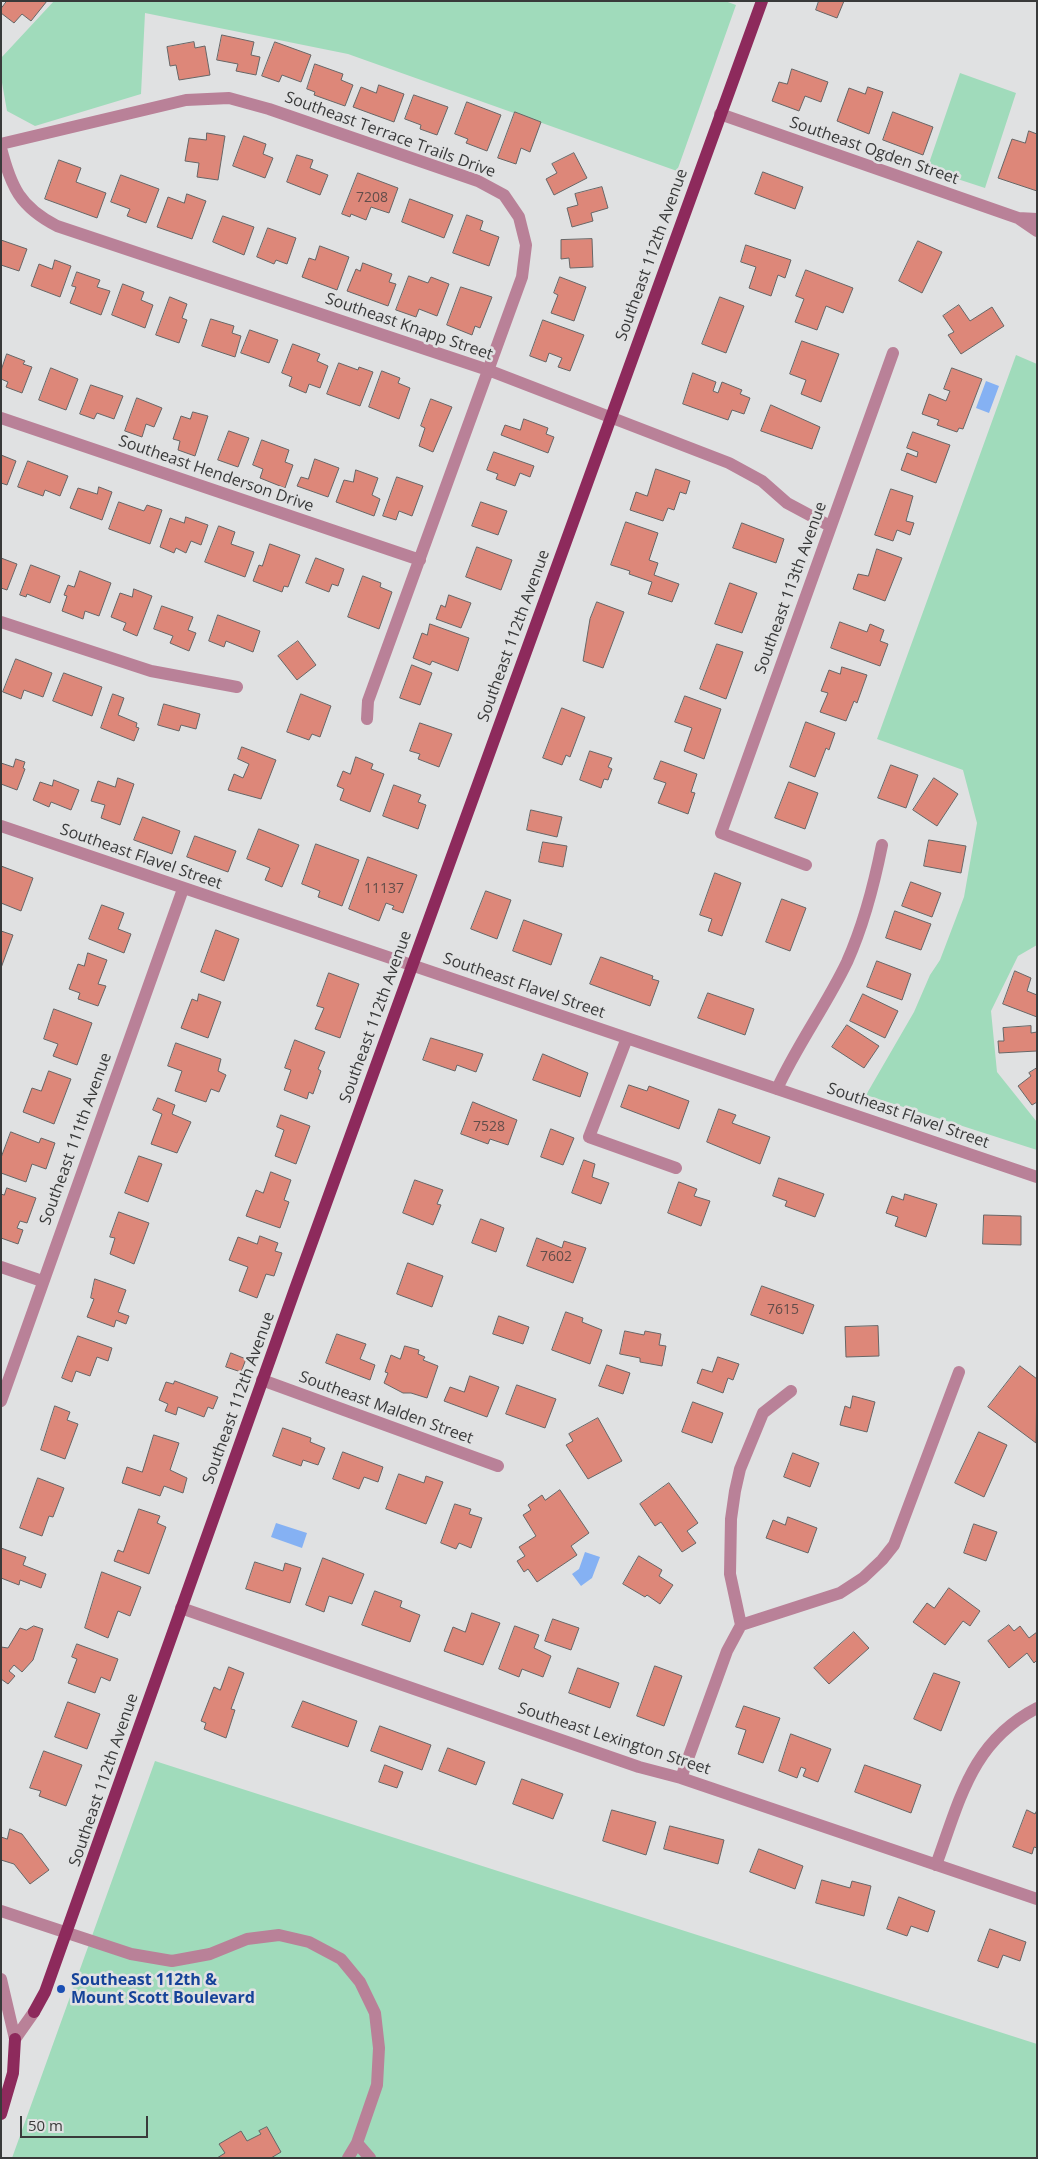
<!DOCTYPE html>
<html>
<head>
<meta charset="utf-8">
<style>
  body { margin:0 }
  #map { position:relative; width:1038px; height:2159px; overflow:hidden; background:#e0e1e2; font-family:"Open Sans",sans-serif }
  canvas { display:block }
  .frame { position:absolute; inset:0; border:2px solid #393a3a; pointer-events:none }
  .scale { position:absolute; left:20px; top:2116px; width:128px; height:22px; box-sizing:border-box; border:2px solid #393a3a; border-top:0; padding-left:6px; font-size:15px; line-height:18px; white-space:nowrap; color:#393a3a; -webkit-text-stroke:4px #e0e1e2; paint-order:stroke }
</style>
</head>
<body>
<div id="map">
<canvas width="1038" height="2159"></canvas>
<div class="frame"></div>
<div class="scale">50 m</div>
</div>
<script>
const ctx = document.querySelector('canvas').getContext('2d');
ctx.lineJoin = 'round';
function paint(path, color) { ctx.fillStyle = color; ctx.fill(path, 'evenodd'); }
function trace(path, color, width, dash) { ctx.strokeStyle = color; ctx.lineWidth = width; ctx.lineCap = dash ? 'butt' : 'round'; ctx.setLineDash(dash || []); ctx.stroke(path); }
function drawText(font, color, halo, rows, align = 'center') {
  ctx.font = font + ' "Open Sans",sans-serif'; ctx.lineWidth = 5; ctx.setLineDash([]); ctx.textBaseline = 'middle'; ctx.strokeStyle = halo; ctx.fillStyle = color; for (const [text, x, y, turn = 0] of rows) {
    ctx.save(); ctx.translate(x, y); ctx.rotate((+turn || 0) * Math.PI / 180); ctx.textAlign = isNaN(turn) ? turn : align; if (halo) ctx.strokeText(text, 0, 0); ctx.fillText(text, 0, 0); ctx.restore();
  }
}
paint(new Path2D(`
  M54,1h671l11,4 -59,166 -329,-117 -203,-41 -4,81 -106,32 -28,-15 -6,-34v-19z
  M960,73l56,20 -31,95 -58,-19z
  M1016,355l21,9v581l-19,11 -27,55 6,61 40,50v28l-171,-55 48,-83 16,-37 10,-15 24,-63 13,-74 -14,-53 -86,-31z
  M155,1761l882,283v114h-1025z`), '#a0dbbb');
paint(new Path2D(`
  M986,381l13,5 -10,27 -13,-5z
  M276,1523l31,10 -5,15 -31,-11z
  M585,1552l15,5 -8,21 -11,8 -9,-12 7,-5z`), '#85b1f3');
const building = new Path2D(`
  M7,1h40l-16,20 -9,-7 -8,9 -13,-10v-4z
  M819,1h25l-7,17 -21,-8z
  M222,35l32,7 -3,13 9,2 -4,18 -20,-4 2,-7 -21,-4z
  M194,42l1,6 10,-2 5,29 -31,5 -3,-15 -6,1 -3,-19z
  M275,42l36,13 -10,27 -19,-7 -3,7 -17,-6z
  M315,64l28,10 -2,6 12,5 -8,21 -31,-11 1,-3 -8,-3z
  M792,69l36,13 -7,20 -16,-6 -6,15 -27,-10 7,-19 8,2z
  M379,85l25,9 -10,28 -41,-15 8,-20 15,6z
  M868,87l15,5 -14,42 -32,-13 12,-33 16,6z
  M414,95l34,12 -11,28 -17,-6 1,-4 -16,-6z
  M467,102l34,13 -14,36 -21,-8 2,-4 -13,-5z
  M515,112l26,10 -11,30 -9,-4 -5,16 -18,-6z
  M893,112l40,15 -10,28 -40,-15z
  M1029,131l8,3v57l-39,-13 14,-39 13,4z
  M207,133l18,3 -7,44 -21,-3 2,-14 -14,-2 4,-23 17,2z
  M244,136l22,8 -3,10 10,4 -8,20 -32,-12z
  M574,153l13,25 -33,17 -8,-16 11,-6 -5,-9z
  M297,155l16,5 -3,8 18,7 -8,20 -33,-13z
  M59,160l22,8 -5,14 30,11 -9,25 -52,-19z
  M763,172l40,15 -8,22 -40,-15z
  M358,173l40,15 -9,25 -18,-6 -5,13 -15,-6 -1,3 -8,-3z
  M121,175l38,14 -13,34 -19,-7 3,-7 -19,-7z
  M602,187l6,21 -17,5 2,8 -21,6 -5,-19 11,-3 -3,-11z
  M187,194l19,7 -14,38 -35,-12 11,-30 16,6z
  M410,199l43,16 -9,23 -42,-16z
  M467,215l16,6 -3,9 19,7 -10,29 -36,-13z
  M223,216l31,11 -10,28 -31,-13z
  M268,228l28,10 -9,26 -11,-4 -2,4 -17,-7z
  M592,239l1,28 -23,1 -1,-10 -8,1v-19z
  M1,240l26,9 -8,22 -18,-6z
  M918,241l24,11 -20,41 -23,-12z
  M746,245l45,15 -6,18 -7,-3 -7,21 -22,-8 7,-21 -15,-5z
  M320,246l29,11 -12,33 -35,-13 7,-19 6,2z
  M55,260l16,6 -11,31 -29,-11 8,-22 13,5z
  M363,263l29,11 -3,8 7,2 -8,22 -41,-15 9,-22 4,2z
  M806,270l47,18 -10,25 -17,-7 -9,24 -22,-8 9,-23 -8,-3z
  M77,272l23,8 -3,7 13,4 -9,24 -31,-12 6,-16 -4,-1z
  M409,276l19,7 3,-6 18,7 -12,32 -18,-7 -3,8 -20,-7z
  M560,277l26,10 -12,34 -23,-8 7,-18 -4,-2z
  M123,284l21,8 -3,8 12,5 -8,23 -33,-13z
  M461,287l31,10 -12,31 -5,-2 -3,9 -25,-10z
  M170,297l17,7 -5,14 5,2 -8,23 -23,-8z
  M720,297l24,9 -18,47 -24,-9z
  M959,305l11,16 22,-14 12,19 -43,28 -13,-19 6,-3 -11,-16z
  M211,319l23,7 -2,7 9,3 -6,21 -33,-11z
  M543,320l41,15 -14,36 -12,-4 4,-9 -13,-5 -3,9 -16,-6z
  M250,330l28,10 -9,23 -28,-10z
  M802,341l37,13 -18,48 -20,-8 5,-14 -16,-6z
  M293,344l27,10 -3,7 11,5 -8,22 -11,-4 -3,9 -17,-7 3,-9 -10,-4z
  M7,354l18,7 -2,3 9,3 -10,26 -16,-6 2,-5 -7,-3v-8z
  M339,363l19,7 1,-3 14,5 -13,34 -33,-12z
  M51,368l27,11 -12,31 -27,-10z
  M952,368l30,11 -19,50 -4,-1 -2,4 -20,-7 2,-5 -17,-6 7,-20 17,7 4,-10 -6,-2z
  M382,371l18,7 -2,5 12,5 -11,31 -30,-12z
  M693,373l23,9 -3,9 5,2 4,-11 20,8 -2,4 10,4 -6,16 -12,-4 -4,10 -45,-16z
  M91,385l32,11 -9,23 -17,-6 -3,6 -14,-5z
  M137,398l25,10 -8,19 -8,-3 -4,13 -17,-6z
  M431,399l21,8 -19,45 -14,-6 6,-18 -4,-2z
  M771,405l49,22 -8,22 -51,-18z
  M193,412l15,4 -13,40 -17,-6 2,-9 -7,-2 8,-23 9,3z
  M524,419l24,9 -2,6 8,3 -6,16 -47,-18 4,-10 15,5z
  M229,431l20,7 -11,29 -20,-7z
  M913,432l37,13 -14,38 -35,-13 6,-17 10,4 1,-5 -11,-4z
  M262,440l27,10 -4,12 8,3 -8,23 -25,-10 3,-9 -10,-4z
  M494,452l40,14 -4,11 -10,-4 -5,13 -19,-7 2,-5 -11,-4z
  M1,455l15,6 -9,24 -6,-2z
  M315,459l24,9 -11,29 -31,-11 4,-9 7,2z
  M28,461l40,15 -8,20 -15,-6 -2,6 -25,-9z
  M656,469l34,12 -4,13 -6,-2 -6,18 -6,-2 -5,13 -33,-11 6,-18 11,4z
  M356,470l22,8 -6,17 8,4 -6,17 -38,-14 8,-22 9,2z
  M397,477l26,9 -11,30 -13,-5 -3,9 -13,-4z
  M99,487l13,5 -10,28 -32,-12 8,-20 19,6z
  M891,489l22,7 -7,25 8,2 -4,12 -13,-5 -4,11 -18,-6z
  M119,502l25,9 3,-6 15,5 -12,34 -41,-15z
  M481,502l26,9 -9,24 -26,-9z
  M186,517l22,8 -7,20 -10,-4 -5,12 -10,-5 -2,5 -14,-6 10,-29 14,5z
  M626,522l32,11 -9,27 9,3 -4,12 25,9 -7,18 -24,-8 4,-12 -23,-8 1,-3 -19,-6z
  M742,523l42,16 -8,24 -43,-15z
  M219,526l16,6 -4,12 23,8 -9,25 -40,-15z
  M270,544l30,11 -12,32 -4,-1 -2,6 -29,-11 6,-16 3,1z
  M477,547l35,13 -11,30 -35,-13z
  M877,549l25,9 -17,43 -32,-12 5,-15 10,2z
  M1,558l16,6 -10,26 -6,-2z
  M316,558l28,11 -6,17 -6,-2 -3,8 -23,-9z
  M31,565l29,11 -10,27 -23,-9 -1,3 -6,-2z
  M80,571l31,12 -12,33 -14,-5 -2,8 -21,-8 5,-15 -3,-1 4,-10 6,2z
  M363,576l18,7 -1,4 12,5 -13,37 -31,-12z
  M730,583l27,10 -15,40 -27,-9z
  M134,589l18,7 -15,40 -14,-6 3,-7 -15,-6 9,-24 12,4z
  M449,595l22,8 -10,25 -25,-9 5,-14 4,2z
  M597,602l27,10 -21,56 -20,-7 7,-42z
  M162,606l31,11 -5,13 8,3 -7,18 -19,-8 3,-7 -19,-7z
  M218,615l42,16 -7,21 -27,-11 -2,6 -15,-6z
  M840,622l27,10 3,-8 14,6 -4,11 8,3 -8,22 -49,-18z
  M430,624l39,14 -11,33 -26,-10 -2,4 -17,-7 9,-25 5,2z
  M298,641l18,24 -19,15 -19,-24z
  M717,644l26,8 -17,47 -26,-10z
  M16,659l36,14 -9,24 -19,-7 -3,9 -18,-7z
  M412,665l20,8 -12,32 -20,-7z
  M842,667l25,8 -10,28 -3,-2 -8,20 -26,-9 8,-19 -7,-2 8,-21 11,4z
  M64,673l38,14 -10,29 -39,-15z
  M113,694l11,4 -6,17 19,8 -1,4 3,1 -5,13 -33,-13z
  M301,694l30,12 -11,31 -8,-3 -3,6 -22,-8z
  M685,696l36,13 -17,50 -20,-8 8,-23 -17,-6z
  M164,704l36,10 -4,15 -15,-4 -2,6 -21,-6z
  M562,708l23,9 -15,40 -4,-2 -4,10 -19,-7z
  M806,722l29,11 -6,17 -3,-2 -11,29 -25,-10z
  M420,723l32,11 -13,33 -21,-8 2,-5 -10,-3z
  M242,747l34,13 -15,39 -33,-9 6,-16 9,4 6,-14 -11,-5z
  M590,751l22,7 -4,9 4,2 -4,11 -4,-1 -3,9 -21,-8z
  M356,757l17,7 -2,5 13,5 -14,38 -30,-12 4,-11 -7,-3 6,-15 7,3z
  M16,759l9,3 -2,6 2,1 -8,21 -16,-6v-21l12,4z
  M661,761l36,13 -6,18 4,1 -7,21 -30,-11 8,-20 -12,-4z
  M891,765l27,10 -12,33 -28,-10z
  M118,778l16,6 -14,41 -19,-7 4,-13 -14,-4 7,-20 17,6z
  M934,778l24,16 -21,32 -24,-16z
  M54,780l25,10 -8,20 -20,-8 -2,5 -16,-7 7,-18 12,4z
  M789,782l29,11 -13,36 -30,-11z
  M394,785l27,10 -3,7 8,3 -8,24 -35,-13z
  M531,810l31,7 -5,20 -30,-7z
  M143,817l37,14 -8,23 -38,-14z
  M259,829l40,16 -17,42 -17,-7 5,-12 -23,-9z
  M195,836l41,15 -8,21 -41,-15z
  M929,840l37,6 -5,27 -37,-7z
  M543,842l24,4 -4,21 -24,-5z
  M316,844l43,16 -17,46 -24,-9 2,-6 -18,-7z
  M368,857l49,18 -14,38 -11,-4 2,-3 -8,-3 -7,18 -30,-12z
  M1,866l32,12 -12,33 -20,-8z
  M715,873l26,10 -19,53 -14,-5 4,-12 -12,-4z
  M911,882l30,11 -9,24 -30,-11z
  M486,891l25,9 -14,39 -26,-10z
  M782,899l24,9 -16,43 -24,-9z
  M102,905l22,8 -6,16 13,5 -7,19 -35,-14z
  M895,911l36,13 -10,26 -35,-12z
  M524,920l38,14 -11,31 -38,-14z
  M216,930l23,9 -15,42 -23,-9z
  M1,931l12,4 -12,33z
  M88,953l19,7 -9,24 8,2 -8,20 -20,-7 2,-6 -11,-4 9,-25 6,2z
  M601,957l52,19 -1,3 7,2 -9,25 -60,-22z
  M877,961l34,13 -9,26 -35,-13z
  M1015,971l16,7 -4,13 10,4v22l-34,-13z
  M329,973l30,11 -19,54 -25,-9 9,-21 -7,-2z
  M708,993l46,16 -9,26 -47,-17z
  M199,994l22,8 -13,36 -27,-10 11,-29 5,2z
  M863,994l35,17 -13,27 -35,-17z
  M54,1009l38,14 -15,42 -24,-9 5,-12 -14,-5z
  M847,1025l32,21 -15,22 -32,-21z
  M1031,1026v7l6,-1v19l-38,2 -1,-12h6l-1,-13z
  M431,1038l52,16 -7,18 -19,-7 -2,6 -32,-11z
  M295,1040l30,12 -7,17 3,2 -8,23 -4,-2 -2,7 -23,-9 7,-20 -6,-2z
  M176,1043l45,16 -3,12 8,4 -7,17 -8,-3 -5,13 -31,-11 7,-20 -14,-5z
  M543,1054l45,19 -8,24 -47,-17z
  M1037,1068v34l-5,3 -14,-19 13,-10 -2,-3z
  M49,1071l22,8 -17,45 -31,-12 9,-24 9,3z
  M629,1085l18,6 2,-5 40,15 -10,28 -58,-22z
  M158,1098l17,7 -3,9 19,8 -14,31 -26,-9 11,-30 -9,-4z
  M473,1102l44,18 -9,25 -18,-6 -2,5 -27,-10z
  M719,1109l17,6 -4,8 38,14 -10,27 -53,-22z
  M281,1115l29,11 -14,38 -21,-8 9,-26 -7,-3z
  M551,1129l23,9 -11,27 -22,-8z
  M11,1132l28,11 2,-5 14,5 -9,26 -14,-5 -6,18 -25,-9v-15z
  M139,1156l23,8 -14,38 -23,-9z
  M584,1160l11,4 -3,13 17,6 -8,21 -29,-11z
  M271,1172l20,8 -7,20 5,2 -9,26 -34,-12 10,-26 7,3z
  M779,1178l45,16 -9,23 -30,-11 2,-5 -14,-5z
  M415,1180l28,10 -6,14 4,1 -8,20 -30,-12z
  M679,1182l18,7 -3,7 16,5 -9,25 -33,-13z
  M7,1188l29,10 -9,25 -7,-2 -3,7 6,2 -5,14 -17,-6v-44l3,1z
  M905,1194l32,10 -11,33 -31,-11 3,-9 -12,-4 6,-17 11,4z
  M119,1212l30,11 -15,41 -24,-10 5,-16 -5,-1z
  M984,1215l37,1v29l-38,-1z
  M481,1219l23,9 -8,24 -24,-9z
  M260,1236l18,7 -3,8 7,2 -8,23 -8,-2 -9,24 -18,-7 9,-24 -19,-7 9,-23 19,7z
  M537,1238l25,10 2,-7 22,7 -13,35 -46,-17z
  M408,1263l35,13 -11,31 -35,-13z
  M95,1279l31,11 -8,22 11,4 -3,8 -10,-4 -2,7 -27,-10 7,-18 -3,-1z
  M762,1286l52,19 -11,29 -52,-19z
  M566,1312l17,6 -1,4 20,8 -12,34 -38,-14z
  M499,1316l30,11 -6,17 -30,-10z
  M878,1326l1,30 -33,1 -1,-30z
  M625,1331l19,4 1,-4 16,3 -2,11 7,1 -4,20 -22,-4v-4l-20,-4z
  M337,1334l29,10 -6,15 15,6 -5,15 -44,-17z
  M78,1336l34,12 -4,13 -11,-4 -7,19 -14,-5 -4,11 -10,-4z
  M405,1346l14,4 -1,4 7,3 -2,3 15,6 -11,32 -16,-5h-8l-19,-10 4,-10 -3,-1 6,-17 9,4z
  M231,1353l15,6 -5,13 -15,-5z
  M718,1357l21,7 -6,16 -5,-2 -5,15 -26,-10 5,-14 10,3z
  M607,1365l23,8 -7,21 -24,-8z
  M1020,1366l17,13 -1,64 -48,-36z
  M470,1376l29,11 -12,30 -43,-16 6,-14 14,5z
  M175,1381l43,16 -5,12 -5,-2 -4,10 -26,-10 -2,8 -11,-4 3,-7 -9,-4 7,-18 7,2z
  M517,1385l39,14 -11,29 -39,-14z
  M853,1396l22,6 -8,30 -27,-7 5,-19 5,2z
  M693,1402l30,11 -11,30 -30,-11z
  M55,1406l15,6 -3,8 11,4 -13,35 -24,-9z
  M598,1418l24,43 -34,18 -22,-34 7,-4 -4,-7z
  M283,1428l28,10 -1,4 15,6 -7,17 -15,-5 -2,6 -28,-10z
  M979,1432l28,13 -23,52 -29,-14z
  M154,1435l25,8 -9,27 17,8 -4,15 -19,-7 -4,10 -38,-13 5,-16 15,5z
  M343,1452l40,15 -5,15 -14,-5 -5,12 -26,-10z
  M793,1453l26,10 -9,24 -26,-10z
  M399,1474l25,9 2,-7 17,6 -17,42 -40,-15z
  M38,1478l26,10 -11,29 -4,-1 -7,20 -22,-8z
  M669,1483l29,40 -11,8 9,12 -14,9 -21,-30 -6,4 -15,-22z
  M560,1490l29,43 -18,13 6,9 -40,27 -9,-13 -4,3 -7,-11 8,-5 -6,-9 17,-11 -13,-21 8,-5 -3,-5 14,-10 3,5z
  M455,1504l16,5 -2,5 13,4 -11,30 -12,-5 -3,6 -15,-6z
  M139,1509l21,7 -3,7 9,4 -17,47 -35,-13 4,-11 5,2z
  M788,1517l29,11 -9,25 -42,-15 7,-18 12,5z
  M974,1524l23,8 -11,29 -22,-8z
  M1,1548l25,9 -3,8 23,9 -5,14 -21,-8 -1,5 -18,-7z
  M639,1556l23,14 -3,6 14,9 -13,19 -13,-9 -2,2 -22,-13z
  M323,1558l41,16 -12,30 -23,-8 -5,16 -18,-7z
  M255,1562l28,9 2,-8 16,5 -11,35 -44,-14z
  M102,1572l39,15 -11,29 -12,-5 -10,27 -23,-10z
  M949,1588l31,23 -10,15 -7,-5 -18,24 -32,-23 14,-19 7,5z
  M375,1591l27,10 -2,6 20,8 -10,27 -48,-17z
  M472,1613l28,10 -17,42 -39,-14 9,-24 12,5z
  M553,1619l26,9 -8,22 -26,-9z
  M1009,1625l5,6 6,-5 9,12 8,-6v28l-3,3 -7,-10 -18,15 -21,-27z
  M34,1626l9,3 -10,31 -11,12 -8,-7 -5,6 6,5 -7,8 -7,-5v-32l7,1 12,-20 6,2z
  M515,1626l24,9 -5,13 17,8 -8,21 -21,-8 -3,8 -20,-8z
  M854,1632l15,16 -40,36 -15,-16z
  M77,1644l41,15 -8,22 -9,-4 -6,16 -27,-10 9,-24 -5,-2z
  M655,1666l27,10 -18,50 -27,-10z
  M229,1667l15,6 -13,36 4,1 -9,28 -22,-9 2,-6 -5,-2 13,-34 6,3z
  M578,1668l41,15 -9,25 -41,-15z
  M934,1673l26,9 -19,49 -27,-12z
  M303,1701l54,20 -9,26 -56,-20z
  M68,1702l32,12 -13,35 -32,-12z
  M744,1706l36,12 -17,45 -25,-9 8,-24 -10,-3z
  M380,1726l51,19 -9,25 -51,-19z
  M791,1734l40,15 -13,33 -15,-6 3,-7 -5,-2 -4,11 -18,-7z
  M448,1748l37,14 -9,23 -37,-14z
  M44,1751l38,14 -16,41 -27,-10 2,-5 -11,-3z
  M385,1765l18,7 -6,16 -18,-6z
  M865,1765l56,20 -10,28 -56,-21z
  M522,1779l41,15 -10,25 -40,-15z
  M612,1810l44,12 -10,33 -43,-14z
  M1027,1810l8,4 2,-4v38l-3,-1 -2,7 -19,-7z
  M670,1826l54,14 -6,24 -54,-15z
  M10,1829l12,5 27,36 -19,14 -16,-20 -13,-4v-23l6,2z
  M759,1849l44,17 -8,23 -45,-17z
  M822,1880l28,8 2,-7 19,5 -7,30 -48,-13z
  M899,1897l36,14 -7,21 -17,-6 -4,10 -20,-7z
  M990,1929l36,13 -6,19 -17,-6 -5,13 -20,-7z
  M267,2127l14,25 -10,6h-54l8,-5 -6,-9 22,-13 6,10 14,-7 -2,-3z`);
paint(building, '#dd8779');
trace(building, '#676666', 1);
trace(new Path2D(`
  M720,114l298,104 19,1
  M1,144l185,-44 43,-2 40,11 209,72 26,14 15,22 7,28 -4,32 -154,424 -1,18
  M1,148c10,39 19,59 56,78l431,144 241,93 33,18 25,22 43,23
  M1018,218l19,13
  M1,418l419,142
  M1,622l150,49 86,16
  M1,826l1036,351
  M806,865l-85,-32 172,-480
  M627,1038l-38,99 87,31
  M777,1089c20,-44 49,-83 70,-127 17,-38 27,-77 35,-117
  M1,1267l41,14
  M262,1380l236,86
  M1,1401l182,-512
  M181,1608l458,159 42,11 356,121
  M741,1625l-11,-51 1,-55 4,-28 5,-22 23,-56 28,-22
  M681,1778l46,-127 14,-26 99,-32 23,-15 19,-18 12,-15 65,-173
  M936,1865c24,-65 35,-123 101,-157
  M1,1911l130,43 41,7 38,-7 37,-15 32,-4 30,7 32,17 19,23 15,31 4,35 -2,37 -20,58 -9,15
  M1,1979l14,60
  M15,2039l19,-27
  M357,2143l13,15`), '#b98198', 12);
trace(new Path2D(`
  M34,2012l11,-20 250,-703 467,-1288
  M1,2114l12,-41 2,-34`), '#8d2a5c', 12);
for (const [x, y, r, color] of [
  [61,1989,5,"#1a4fb4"]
]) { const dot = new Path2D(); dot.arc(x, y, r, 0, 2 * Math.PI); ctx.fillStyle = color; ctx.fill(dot); trace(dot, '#e0e1e2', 2); }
drawText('14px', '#624d4a', null, [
  ["7208",372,198],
  ["11137",384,889],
  ["7528",489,1127],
  ["7602",556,1257],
  ["7615",783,1310]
]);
drawText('16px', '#393a3a', '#e0e1e2', [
  ["Southeast Terrace Trails Drive",390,135,20],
  ["Southeast Ogden Street",874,151,19],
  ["Southeast 112th Avenue",652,255,-70],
  ["Southeast Knapp Street",409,327,19],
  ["Southeast Henderson Drive",216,474,19],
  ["Southeast 113th Avenue",791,588,-70],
  ["Southeast 112th Avenue",514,636,-70],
  ["Southeast Flavel Street",141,857,19],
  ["Southeast Flavel Street",524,986,19],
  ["Southeast 112th Avenue",376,1017,-70],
  ["Southeast Flavel Street",908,1116,19],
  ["Southeast 111th Avenue",76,1139,-70],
  ["Southeast 112th Avenue",239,1398,-70],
  ["Southeast Malden Street",386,1408,20],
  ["Southeast Lexington Street",614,1739,18],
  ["Southeast 112th Avenue",104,1780,-71]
]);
drawText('bold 16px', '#164399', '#e0e1e2', [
  ["Southeast 112th &",71,1980],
  ["Mount Scott Boulevard",71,1998]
], 'left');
</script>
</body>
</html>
